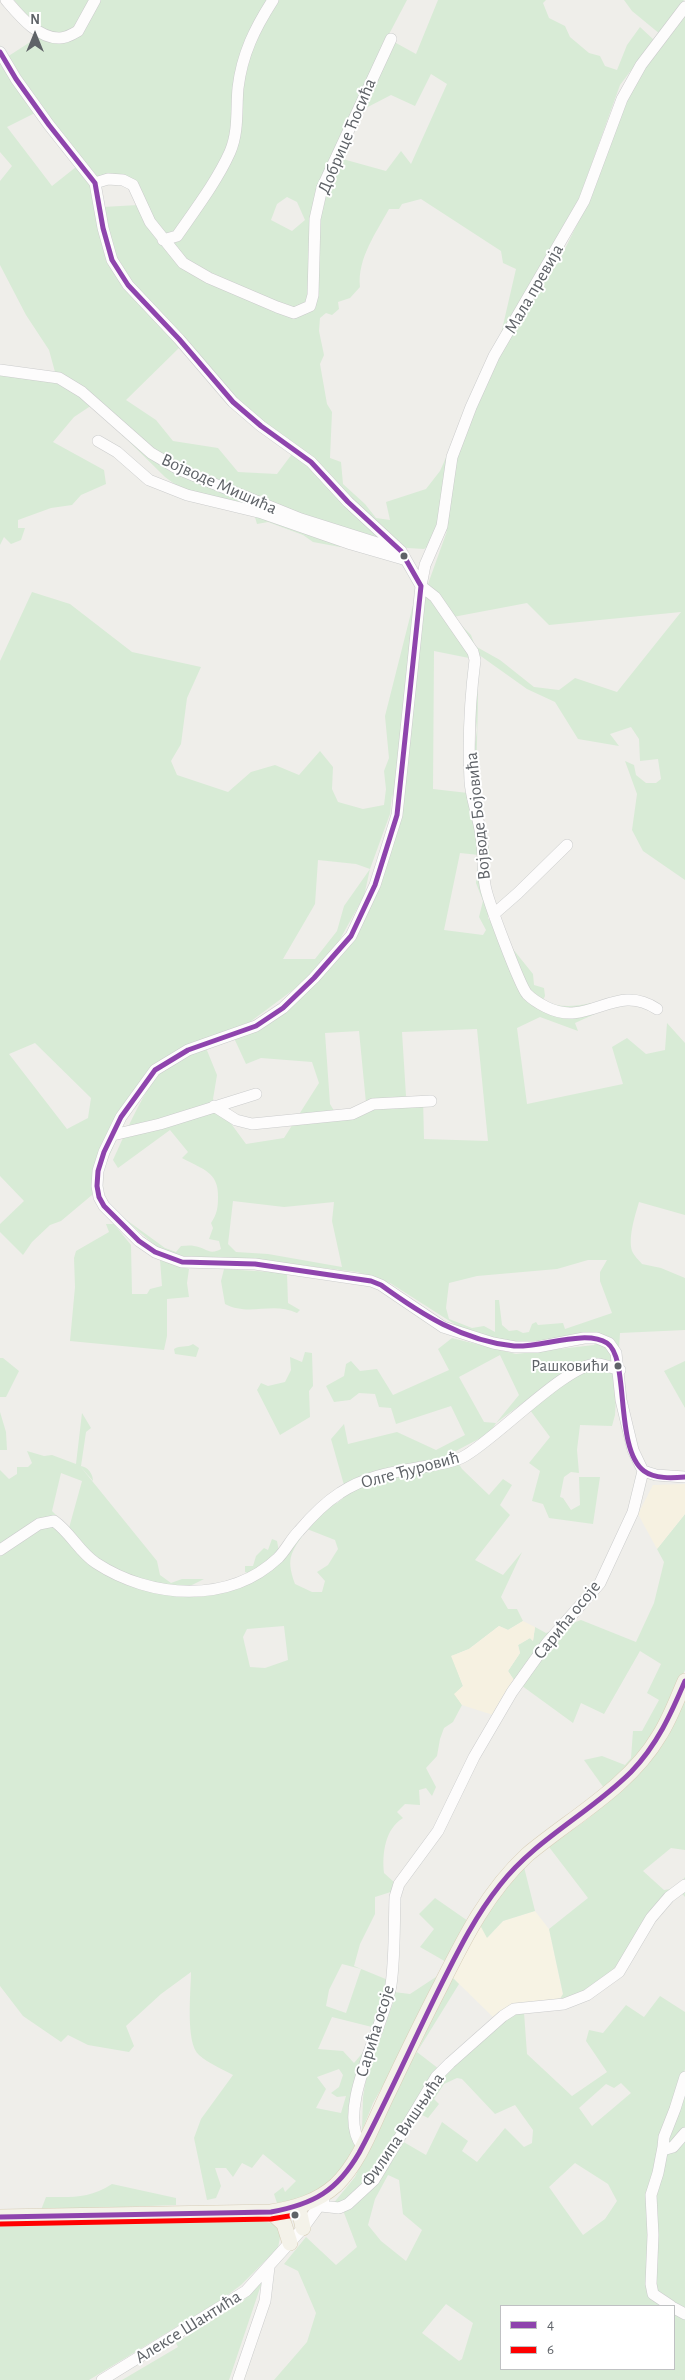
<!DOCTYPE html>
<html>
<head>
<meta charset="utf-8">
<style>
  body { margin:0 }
  #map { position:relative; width:685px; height:2380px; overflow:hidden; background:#efeeea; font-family:"Alegreya Sans",sans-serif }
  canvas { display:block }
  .legend { position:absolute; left:500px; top:2305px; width:175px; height:65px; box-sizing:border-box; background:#fff; border:1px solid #bfc1c3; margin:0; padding:6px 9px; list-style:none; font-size:15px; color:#5f6368 }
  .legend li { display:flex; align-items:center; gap:10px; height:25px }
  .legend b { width:25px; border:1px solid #bfc1c3 }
  .north { position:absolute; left:10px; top:10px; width:50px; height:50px; -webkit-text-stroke:4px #fff; paint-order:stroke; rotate:0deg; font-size:14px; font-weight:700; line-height:20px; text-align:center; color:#5f6368 }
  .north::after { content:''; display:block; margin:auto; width:18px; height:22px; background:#5f6368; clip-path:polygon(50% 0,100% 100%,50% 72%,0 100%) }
</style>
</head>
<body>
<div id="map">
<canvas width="685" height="2380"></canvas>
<ul class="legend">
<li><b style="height:6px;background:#8e44ad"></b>4</li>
<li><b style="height:6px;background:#f00"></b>6</li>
</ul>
<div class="north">N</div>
</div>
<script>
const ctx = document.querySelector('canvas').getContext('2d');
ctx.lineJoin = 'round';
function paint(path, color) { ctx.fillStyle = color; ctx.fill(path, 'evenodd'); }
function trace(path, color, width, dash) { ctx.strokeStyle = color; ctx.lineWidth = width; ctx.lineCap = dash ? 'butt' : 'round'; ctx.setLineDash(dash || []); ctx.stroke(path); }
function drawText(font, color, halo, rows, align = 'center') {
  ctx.font = font + ' "Alegreya Sans",sans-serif'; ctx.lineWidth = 4; ctx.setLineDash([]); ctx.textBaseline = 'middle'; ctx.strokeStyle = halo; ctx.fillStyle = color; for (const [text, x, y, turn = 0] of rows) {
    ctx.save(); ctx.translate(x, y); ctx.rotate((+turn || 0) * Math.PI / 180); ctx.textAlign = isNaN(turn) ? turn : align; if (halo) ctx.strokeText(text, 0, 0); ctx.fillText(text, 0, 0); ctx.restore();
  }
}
paint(new Path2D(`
  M535,1911l14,18 14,66 -4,4 -65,19 -43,-42 29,-51 8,12 15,-16z`), '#f7f3e4');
paint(new Path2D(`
  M14,0h393l-20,38 29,16 22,-54h108l-3,3 6,15 16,8 5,11 19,16 11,3 5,10 12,4 10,-25 13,-18 14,13 -34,45 -41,114 -75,131 54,-67 33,-67 41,-110 53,-70v864l-42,-29 -11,-21 5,-36 -12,-33 9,4 2,10 10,8h10l5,-4 -3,-20 -18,2 -1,-22 -8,-12 -21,7 9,12 -41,-7 -23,-37 -28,-13 -52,-37 3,48 -2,84 14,70 -2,64 45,56 1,11 10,3 1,8 -2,4c16,8 30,7 48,3l6,10 -22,10 3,8 -38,-14 -23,11 10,76 96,-20 -11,-37 15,-9 19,16 19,-4 2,-27 18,20v172l-46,-13c-4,14 -11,35 -7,49 2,5 7,9 10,13l19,4 24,10v52l-65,3 -5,82 -3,11 -32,-1 -3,25 2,23 -8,-1 -7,5 -4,20 3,1 8,12 9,-5 -1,-28h21l-7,47 -44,-6 -6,-14 -11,-3 8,-30 -11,-8 21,-26 -26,-35 -28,21 -6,10 -38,20 10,16 27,26 14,-16 9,6 -12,20 10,10 -35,45 28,15 19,-23 -21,45 7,12h9l6,12 -15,9 -9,-4 -30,23 -17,7 11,30 -8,8 7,11 -9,17 -9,6 -4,11 -3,17 -11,12 10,19 -4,9 -6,-8 -7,2 1,15 -15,-1 -8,8 6,6c-18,11 -21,35 -19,55l11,10 -1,8 -19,6v17l-15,30 -6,22 34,14 -7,42 -9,5 -40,-10 -14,32 25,2 11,12 11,-13 -8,45 -2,50 -8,16 -12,18 -30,20 -28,4 -3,-9 9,-7 2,5 11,-11 -33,-27 -11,14 -10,-5 -9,14 -7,-9h-11l6,18 -5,12 -9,2 -13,-62 7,-19 32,-44c-11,-6 -25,-12 -34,-20 -14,-12 -8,-65 -8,-83l-30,22 -35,32 8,20 -5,6 -41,-7 -20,-10 -7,7 -38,-26 -23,-30v-516l9,9 8,-5v-7h11l4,-4 -5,-12 17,5 8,-1 24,9 6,-51 9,15 -5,4 -5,34c7,1 12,8 12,15l-13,-15 77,95 3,14 11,8 11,-4h22l-18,9 6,9 14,-1 4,-11c18,4 34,5 49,-8l-14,-5v-6h8l3,-10 8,-8 4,2 4,-11 5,2 2,11 39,-45 19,-4 16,-13 -9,-5 -13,-46 13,-15 4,20 49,-12 39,18 29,-15 -14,-29 -55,18 -5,-16 -12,-1 -4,-13 -16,-1 -9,7 -16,2 -8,-16 18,-10 2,-12 5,-3 9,10 17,-2 16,26 56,-25 -11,-21 14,-11 64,16 78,-9 7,-10 -70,9 -61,-10 -80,-51 -33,-11 -91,-11 -83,-3 -19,-5 -43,-37 44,32 11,4 5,-6c4,0 9,-1 13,0 11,1 15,10 27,3l-2,-8 -10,-2 4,-11 -2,-5c6,-9 7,-15 7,-26 1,-25 -16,-28 -36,-39l6,-6 -18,-22 -52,38 -5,-8c12,-25 32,-76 54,-94 10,-10 26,-13 39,-18l11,27 -4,24 33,45 38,-6 35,-55 -7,-21 -51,-4 -15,6 -12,-26 26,-10 87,-84 53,-121 -8,-28 -2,19 -20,55 -6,27 -26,47 -37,41 -51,38 -53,20 -51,31 -54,122 -31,26 -11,4 -18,17 -9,13 -23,-23v-8l24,-23 -24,-25v-515l32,-69 38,12 62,48 69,15 -14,31 -6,46 -10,17 6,14 51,17 23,-20 24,-7 24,10 21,-24 13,16 -1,22 6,13 25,7 21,-4 2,-16 -2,-18 5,-13 -4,-42 29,-115 14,-17 19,-53 -23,18 -82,-5 -2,3 -27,-5 -10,-7 -35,-13 -11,2 -5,-17 -72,-19 -15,-11 -73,-72 -18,12 -21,25 51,28 2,14 -25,11 -9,10 -21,3 -33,12v8h7l-4,12 -10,4 -7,-7 -4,8v-179l55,6 -6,-22 -23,-35 -26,-50v-84l12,-15 -12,-14v-107l7,12 31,-20 -3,-3 3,-12 -10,-5zM431,74l16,10 -36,80 -10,-13 -15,20 -47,-13 23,-48 29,-15 24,11zM35,113l41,54 -24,19 -45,-59zM122,183l13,11 3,11 -35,2 -2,-23zM287,197l10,5 8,18 -13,11 -21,-11 6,-16zM421,199l80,52 2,12 13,6 -15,65 -61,137 -14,18 -40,13 4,18 -14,-2 -11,-14 -22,-20 -2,-22 -11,-4 2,-46 -5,-8 -7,-40 4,-9 -5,-24 1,-13 6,-5 6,2 7,-6 -1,-7 12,-4 10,-11c-3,-28 16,-54 29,-78h10l3,-5zM180,347l112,107 -15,20 -39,-2 -20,-24 -45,-7 -17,-21 -30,-20zM527,603l22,22 132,-13 -64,80 -42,-14 -16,12 -25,-3 -34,-27 -25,-14 -4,-11 -18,-18zM434,651l35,7 8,72 -9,63 -35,-4zM460,853l19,2 -3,28 7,18 -4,16 7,13 -3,5 -39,-5zM318,860l38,4 14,5 -26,37 -7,25 -22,28h-32l32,-55zM477,1029l11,112 -64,-2 -1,-42 -17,-1 -4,-64zM359,1031l7,72 -14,8 -16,3 -6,-10 -5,-71zM35,1043l56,55 -3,20 -21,11 -58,-75zM233,1201l51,6 50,-5 -2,19 10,46 -74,-13 -32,-2 -8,-8zM588,1260h19l-7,12v9l12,32 -47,16 -2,-6 -25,2 -2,-3 -4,2 -3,8 -6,1 -6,-3 -8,1 -7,-6 -3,-25h-4v32l-11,-6 -12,2 -23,-9 -3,-11 3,-25 28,-7 80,-7zM500,1355l19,40 -23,28 -12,-1 -25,-45zM61,1473l21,8 -13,47 -17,-17zM307,1529l28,11 3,9 -10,16 -11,7 8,9 -3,11h-10l-17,-8c-10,-28 -3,-32 12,-55zM284,1626l4,34 -23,8 -15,-1 -7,-30 4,-8zM342,1964l19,5 -15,44 -20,-7 3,-16zM339,2069l4,6 -4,12 -8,6 6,4 9,-1 -5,17 -25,-5 10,-19 -9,-12z
  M624,0h60l-24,34 -28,-23z
  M106,1224h8l17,21 1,49h15l3,-5 12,-3 -2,-26 29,9 -2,14 2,14 -22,2v37l-3,14 -94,-9 5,-54 -1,-29 2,-7 33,-19z
  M224,1269l63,4 1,30 12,7 -3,3c-25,-12 -47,4 -72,-9l-4,-23z
  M193,1344l6,4 -3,9 -21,-3 -1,-5c6,-4 13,-1 19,-5z
  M305,1352l7,1 1,33 -4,5 1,26 -30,18 -23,-45 4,-7 7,3 17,-4 6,-12 -1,-13 12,5z
  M0,1358h3l16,13 -13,26h-6z
  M685,1361v47l-21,-37z
  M0,1412l6,20 1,18h-7z
  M685,1514v156l-22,51 -22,33 -37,34 -20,-28 18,-4 23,9 6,-7 2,-27h9l17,-31 -12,-7 14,-29 -21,-13 -36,63 -23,-11 -8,20 -59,-43 -6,-9 12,-18 -2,-8 12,-7 3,3 2,-14 11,6 35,-13 55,22 18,-39 10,-41 -7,-13z
  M685,1698v152l-14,-2 -28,23 21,19 13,-2 8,-11v20l-8,-9 -63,81 -25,29 -65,14 3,42 45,42 35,-24 -21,-31 3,-11 14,3 23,-28 18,12 16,-21 25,16v57l-10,35 10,-19v295h-411l33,-38 9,-29 -18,-42 -14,-7 22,-27 30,28 21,-18 -16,-42h-9l23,-28 28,-62 24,-48 10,-15 34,-76 8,8 -42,68 22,17 55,-51 66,-19 3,-5 -14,-65 39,-31 -39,-51 40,-29 43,-37zM457,2078l5,1 33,35 20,-9 18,25 -1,13 -8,4 -19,-19 -28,34 -15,-11 6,-10 -26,-19 -16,33 -31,-18 17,-27 16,8 11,-14 -5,-5 10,-15zM621,2083l10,10 -39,33 -13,-18 27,-24 8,4zM575,2163l33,21 9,17 -12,18 -22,16 -34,-48zM388,2175l11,5 4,34 19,16 -16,31 -25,-20 -13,-16 7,-26zM446,2304l27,19 -11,36 -3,2 -37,-28zM501,2306h173v63h-173z
  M524,1867l11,44 -32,10 -16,17 -7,-13 20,-32z
  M435,1898l33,23 -20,42 -28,-16 14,-18 -15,-15z
  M442,1973l-38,76 -31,54 -11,28 1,-34 3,-18 28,-79v-8l16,2z
  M112,2184l64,14v7l-135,5 5,-13c26,0 43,2 66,-13z
  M251,2219l25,5 5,8 -3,16 -37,37 -20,15 -132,80h-89v-156z
  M262,2282l-33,98h-107l56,-33 -2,-4 66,-41z`), '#d8ebd6');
paint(new Path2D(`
  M685,1484v30l-28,35 -19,-35 15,-29z
  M523,1621l12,6 -2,14 -3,-3 -12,7 2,8 -12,18 6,9 -21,35 -31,-10 -8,-11 9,-8 -12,-30 18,-7 30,-23 9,4z`), '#f6f1e1');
const minor = new Path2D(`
  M6,0c13,15 32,39 54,38 5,0 13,-4 18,-7l17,-31
  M0,52l16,27 33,46 46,58 8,45 9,32 16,25 51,54 54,63 28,24 50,36 37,40 53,49 20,35 -24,229 -22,70 -24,51 -37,42 -31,30 -27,18 -68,24 -33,20 -34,47 -17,35 -6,19 -1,15 2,11 5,9 35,35 16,11 27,10 73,2 116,17 10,4 62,42 50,16 22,4h22l47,-9h13l12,5 7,10 5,47 12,50 10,21 -10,41 -33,71 -53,60 -35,49 -38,65 -36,74 -39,53 -4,13c-1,29 0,59 -4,88 -6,40 -57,126 -29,161
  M95,183l13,-4 15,1 10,5 17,37 33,41 26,15 68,29 17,6 16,-7 3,-11 2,-76 7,-31 69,-149
  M163,240l14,-4c18,-26 40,-55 53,-84 9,-21 6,-43 8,-64 4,-34 17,-60 35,-88
  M0,370l59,8 23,14 69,61 29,17 121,49 95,30
  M98,441l19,11 32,28 38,15 75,18 89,31 52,15
  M494,914l24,-21 49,-48
  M657,1009c-42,-28 -68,20 -111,-2 -6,-3 -14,-8 -19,-13 -7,-8 -40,-95 -42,-109 -3,-16 -1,-33 -4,-49 -2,-18 -10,-37 -11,-55 -2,-41 0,-82 5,-121l-2,-8 -38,-55 -14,-11 4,-21 17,-39 10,-69 19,-50 23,-51 90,-155 38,-102 19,-34 44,-58
  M214,1106l22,14 16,4 100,-10 21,-10 58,-3
  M113,1135l47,-11 96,-30
  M643,1471l13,4 29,2
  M0,1550l39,-26 15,-3c17,12 25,31 42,42 55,36 133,41 182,-5 8,-8 13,-19 21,-27 11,-13 27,-29 41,-38 25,-17 53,-21 82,-26 13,-2 29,-4 41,-10 30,-15 106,-96 135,-93 7,1 15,4 22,6
  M685,2077l-10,32 -11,28 -1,10 3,2 7,-2 12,-14
  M663,2147l-5,26 -7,22 2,40 -2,49 2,10 18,12
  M321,2206l18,2 9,-4 26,-24 62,-103 14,-14 53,-47 11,-7 50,-5 23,-9 32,-23 32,-54 18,-21 16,-12
  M674,2308l11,6
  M102,2380l144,-89 57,-63 21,-29
  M238,2380l27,-79 4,-34`);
const major = new Path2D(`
  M294,2208l6,6 3,14
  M271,2212l13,12 6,19
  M0,2217l271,-5c24,-4 46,-10 65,-27 25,-24 37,-62 52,-92 17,-36 34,-71 52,-106 24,-48 47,-95 87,-132 44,-37 102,-68 132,-119 11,-17 18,-37 26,-55`);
trace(minor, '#cbcccc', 12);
trace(major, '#d7ceb8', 16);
trace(minor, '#fdfcfc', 11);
trace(major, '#f4f2e9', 15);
trace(new Path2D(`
  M0,52l16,27 33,46 46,58 8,45 9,32 16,25 51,54 54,63 28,24 50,36 37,40 53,49 20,35 -24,229 -22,70 -24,51 -37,42 -31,30 -27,18 -68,24 -33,20 -34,47 -17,35 -6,19 -1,15 2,11 5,9 35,35 16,11 27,10 73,2 116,17 10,4c40,29 82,56 133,61 26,2 71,-17 93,-3 23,15 7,106 37,128 11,8 28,7 41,6
  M0,2217l271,-5c43,-8 66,-21 88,-59 30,-56 55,-114 83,-170 17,-34 34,-68 58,-98 36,-46 90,-72 131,-113 26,-27 40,-58 54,-91`), '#8e44ad', 5);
trace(new Path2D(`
  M0,2224l271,-5 24,-4`), '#f00', 5);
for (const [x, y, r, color] of [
  [404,556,4.5,"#5f6368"],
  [618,1366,4.5,"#5f6368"],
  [295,2215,4.5,"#5f6368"]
]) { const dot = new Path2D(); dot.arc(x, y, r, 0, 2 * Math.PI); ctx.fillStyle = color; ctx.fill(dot); trace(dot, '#fff', 2); }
drawText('17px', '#5f6368', '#fff', [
  ["Рашковићи",609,1366]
], 'right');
drawText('18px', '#5f6368', '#fff', [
  ["Добрице Ћосића",347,136,-67],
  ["Мала превија",534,289,-60],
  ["Војводе Мишића",219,484,24],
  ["Војводе Бојовића",478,816,-96],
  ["Олге Ђуровић",410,1470,-15],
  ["Сарића осоје",567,1620,-51],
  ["Сарића осоје",375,2031,-73],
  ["Филипа Вишњића",403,2130,-56],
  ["Алексе Шантића",188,2327,-32]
]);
</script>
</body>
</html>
